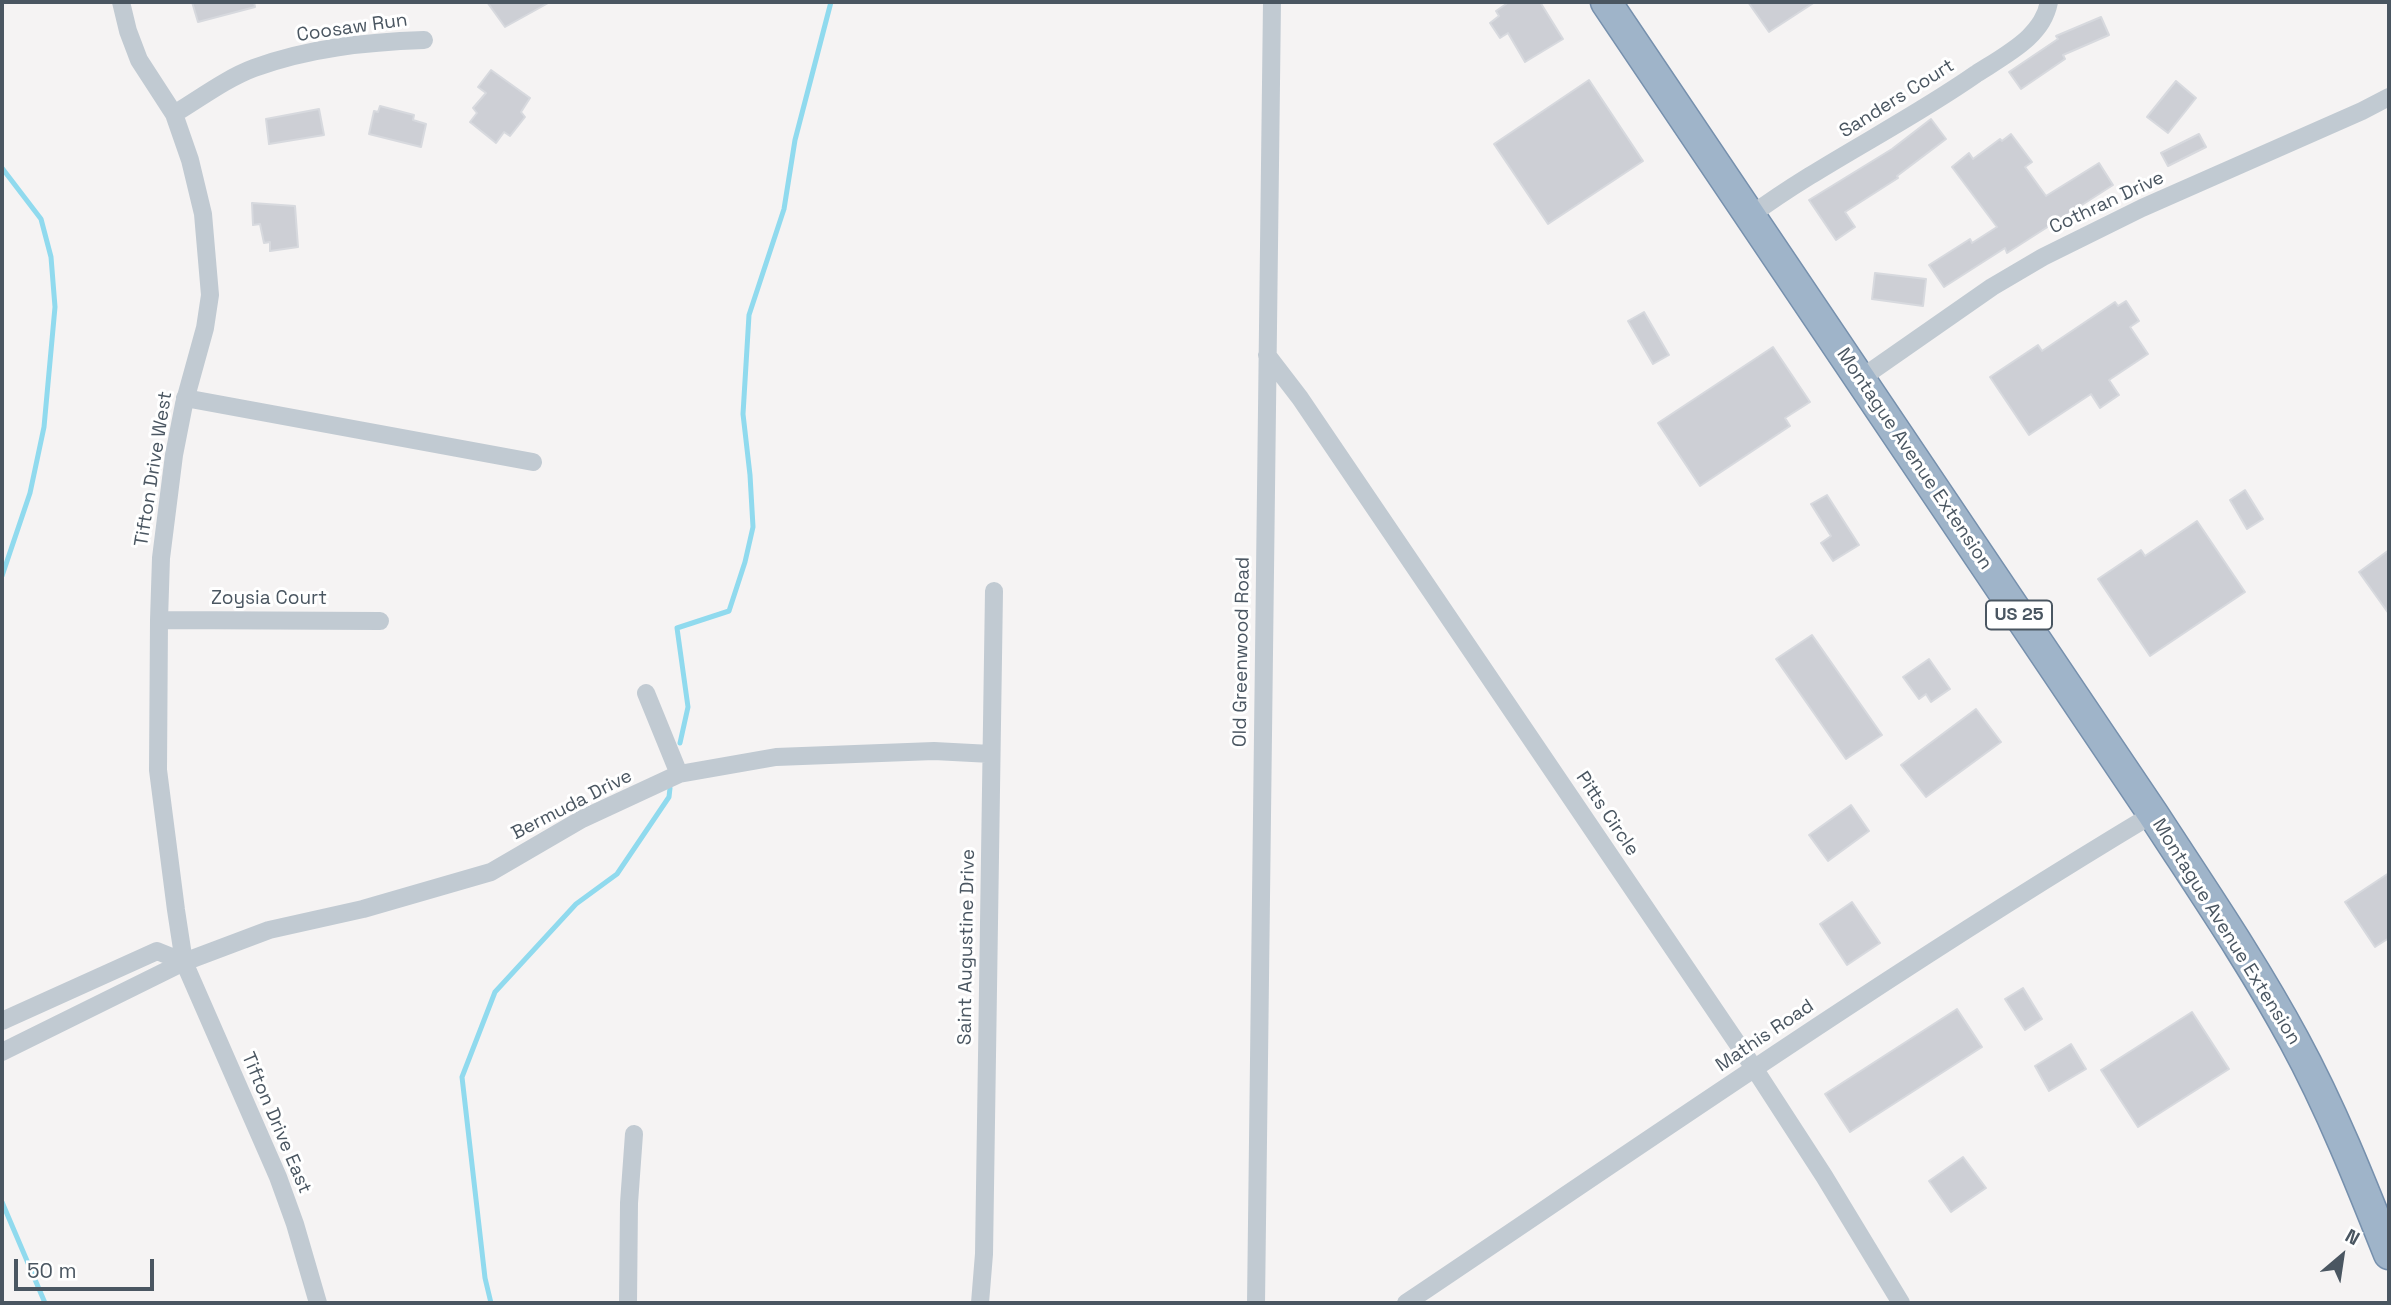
<!DOCTYPE html>
<html>
<head>
<meta charset="utf-8">
<style>
  body { margin:0 }
  #map { position:relative; width:2391px; height:1305px; overflow:hidden; background:#f5f3f3; font-family:"Space Grotesk",sans-serif }
  canvas { display:block }
  .frame { position:absolute; inset:0; border:4px solid #4a5661; pointer-events:none }
  .north { position:absolute; left:2307px; top:1221px; width:70px; height:70px; -webkit-text-stroke:5px #fff; paint-order:stroke; rotate:29deg; font-size:19px; font-weight:700; line-height:28px; text-align:center; color:#4a5661 }
  .north::after { content:''; display:block; margin:auto; width:24px; height:32px; background:#4a5661; clip-path:polygon(50% 0,100% 100%,50% 72%,0 100%) }
  .scale { position:absolute; left:14px; top:1259px; width:140px; height:32px; box-sizing:border-box; border:4px solid #4a5661; border-top:0; padding-left:9px; font-size:21px; line-height:24px; white-space:nowrap; color:#4a5661; -webkit-text-stroke:5px #fff; paint-order:stroke }
</style>
</head>
<body>
<div id="map">
<canvas width="2391" height="1305"></canvas>
<div class="frame"></div>
<div class="north">N</div>
<div class="scale">50 m</div>
</div>
<script>
const ctx = document.querySelector('canvas').getContext('2d');
ctx.lineJoin = 'round';
function trace(path, color, width, dash) { ctx.strokeStyle = color; ctx.lineWidth = width; ctx.lineCap = dash ? 'butt' : 'round'; ctx.setLineDash(dash || []); ctx.stroke(path); }
function paint(path, color) { ctx.fillStyle = color; ctx.fill(path, 'evenodd'); }
function drawText(font, color, halo, rows, align = 'center') {
  ctx.font = font + ' "Space Grotesk",sans-serif'; ctx.lineWidth = 6; ctx.setLineDash([]); ctx.textBaseline = 'middle'; ctx.strokeStyle = halo; ctx.fillStyle = color; for (const [text, x, y, turn = 0] of rows) {
    ctx.save(); ctx.translate(x, y); ctx.rotate((+turn || 0) * Math.PI / 180); ctx.textAlign = isNaN(turn) ? turn : align; if (halo) ctx.strokeText(text, 0, 0); ctx.fillText(text, 0, 0); ctx.restore();
  }
}
trace(new Path2D(`
  M2,168l39,51 10,38 4,50 -11,120 -14,66 -28,83
  M680,743l8,-36 -11,-79 52,-17 16,-49 8,-35 -3,-52 -7,-61 6,-99 35,-106 11,-69 36,-138
  M2,1202l43,101
  M491,1303l-6,-25 -23,-201 33,-85 81,-88 41,-30 52,-77 1,-9`), '#90daee', 5);
const building = new Path2D(`
  M192,2h62l1,5 -57,15z
  M487,2h63l-45,25z
  M1509,2h31l23,37 -38,23 -17,-29 -8,5 -10,-15 9,-7 -3,-5z
  M1748,2h67l-46,30z
  M2101,17l8,18 -46,20 2,4 -44,30 -12,-17 49,-33 -2,-3z
  M491,70l39,28 -9,14 4,5 -15,19 -6,-4 -8,11 -26,-21 7,-9 -4,-5 13,-15 -8,-6z
  M1589,80l54,81 -95,63 -54,-80z
  M2176,81l20,17 -28,35 -21,-16z
  M380,106l34,9 -1,5 13,4 -5,23 -52,-13 5,-23 4,1z
  M319,109l5,26 -55,9 -3,-25z
  M1931,119l15,20 -49,37 1,2 -53,34 10,15 -19,13 -27,-40 83,-51z
  M2011,134l21,28 -7,5 21,29 53,-33 14,22 -106,68 -2,-5 -61,39 -15,-22 41,-26 2,4 25,-16 -45,-60 17,-14 4,6 27,-20 2,2z
  M2199,134l7,13 -38,19 -7,-13z
  M252,203l43,3 3,41 -28,4v-9l-6,1 -4,-19 -7,1z
  M1875,273l51,6 -3,27 -51,-7z
  M2126,301l13,20 -9,6 18,27 -39,26 10,15 -19,13 -9,-14 -62,41 -39,-58 48,-32 4,6 73,-49 3,4z
  M1644,312l25,43 -16,9 -25,-43z
  M1773,347l37,55 -25,16 5,8 -90,60 -42,-63z
  M2245,490l18,29 -16,10 -17,-29z
  M1827,495l32,50 -26,16 -12,-18 10,-7 -20,-32z
  M2197,521l48,71 -95,64 -52,-77 43,-29 4,6z
  M2389,550v64l-30,-42z
  M1812,635l70,100 -36,24 -70,-100z
  M1929,659l21,30 -19,13 -5,-8 -7,5 -16,-22z
  M1976,709l25,33 -75,55 -25,-32z
  M1851,805l18,26 -41,30 -19,-26z
  M2389,873v65l-14,9 -30,-45z
  M1852,902l28,41 -33,22 -27,-41z
  M2023,988l19,31 -17,11 -20,-31z
  M1957,1009l25,38 -132,85 -25,-38z
  M2192,1012l37,57 -91,58 -37,-57z
  M2071,1044l15,25 -37,22 -14,-25z
  M1963,1157l23,31 -35,24 -22,-31z`);
paint(building, '#cdcfd5');
trace(building, '#d7d9de', 2);
const trunk = new Path2D(`
  M1606,2l547,812c48,74 99,148 141,226 37,68 66,141 95,214`);
trace(trunk, '#7690ad', 33);
trace(new Path2D(`
  M121,2l7,29 11,29 35,54 16,46 13,54 7,81 -5,33 -21,76 -10,51 -13,103 -2,62 -1,150 18,140 8,52 94,215 17,47 23,79
  M174,114c25,-15 53,-36 80,-46 55,-20 112,-26 170,-28
  M1750,216c72,-53 153,-91 226,-142 17,-11 37,-22 52,-36 11,-11 18,-21 21,-36
  M1267,355l33,43 454,670 70,108 77,127
  M1860,379l132,-92 51,-30 99,-49 220,-97 27,-14
  M185,398l348,64
  M159,620l221,1
  M646,693l33,81
  M2,1021l155,-70 27,11
  M2,1052l182,-90 85,-32 94,-21 128,-37 91,-53 97,-45 97,-17 158,-6 57,3
  M628,1303l1,-100 5,-69
  M980,1303l4,-49 10,-663
  M1256,1303l16,-1301
  M1406,1303c247,-166 492,-336 747,-489`), '#c1cad2', 18);
trace(trunk, '#9fb4c9', 30);
for (const [x, y, w] of [
  [2019,615,66]
]) { const box = new Path2D(); box.roundRect(x - w / 2, y - 14.5, w, 29, 5); ctx.fillStyle = '#fff'; ctx.fill(box); trace(box, '#4a5661', 2); }
drawText('bold 18px', '#4a5661', null, [
  ["US 25",2019,615]
]);
drawText('19px', '#4a5661', '#fff', [
  ["Coosaw Run",352,28,-8],
  ["Sanders Court",1897,99,-32],
  ["Cothran Drive",2107,203,-25],
  ["Montague Avenue Extension",1914,459,56],
  ["Tifton Drive West",154,469,-81],
  ["Zoysia Court",269,599],
  ["Old Greenwood Road",1242,652,-89],
  ["Bermuda Drive",572,805,-27],
  ["Pitts Circle",1607,814,56],
  ["Montague Avenue Extension",2226,932,58],
  ["Saint Augustine Drive",967,947,-89],
  ["Mathis Road",1765,1036,-34],
  ["Tifton Drive East",276,1123,67]
]);
</script>
</body>
</html>
